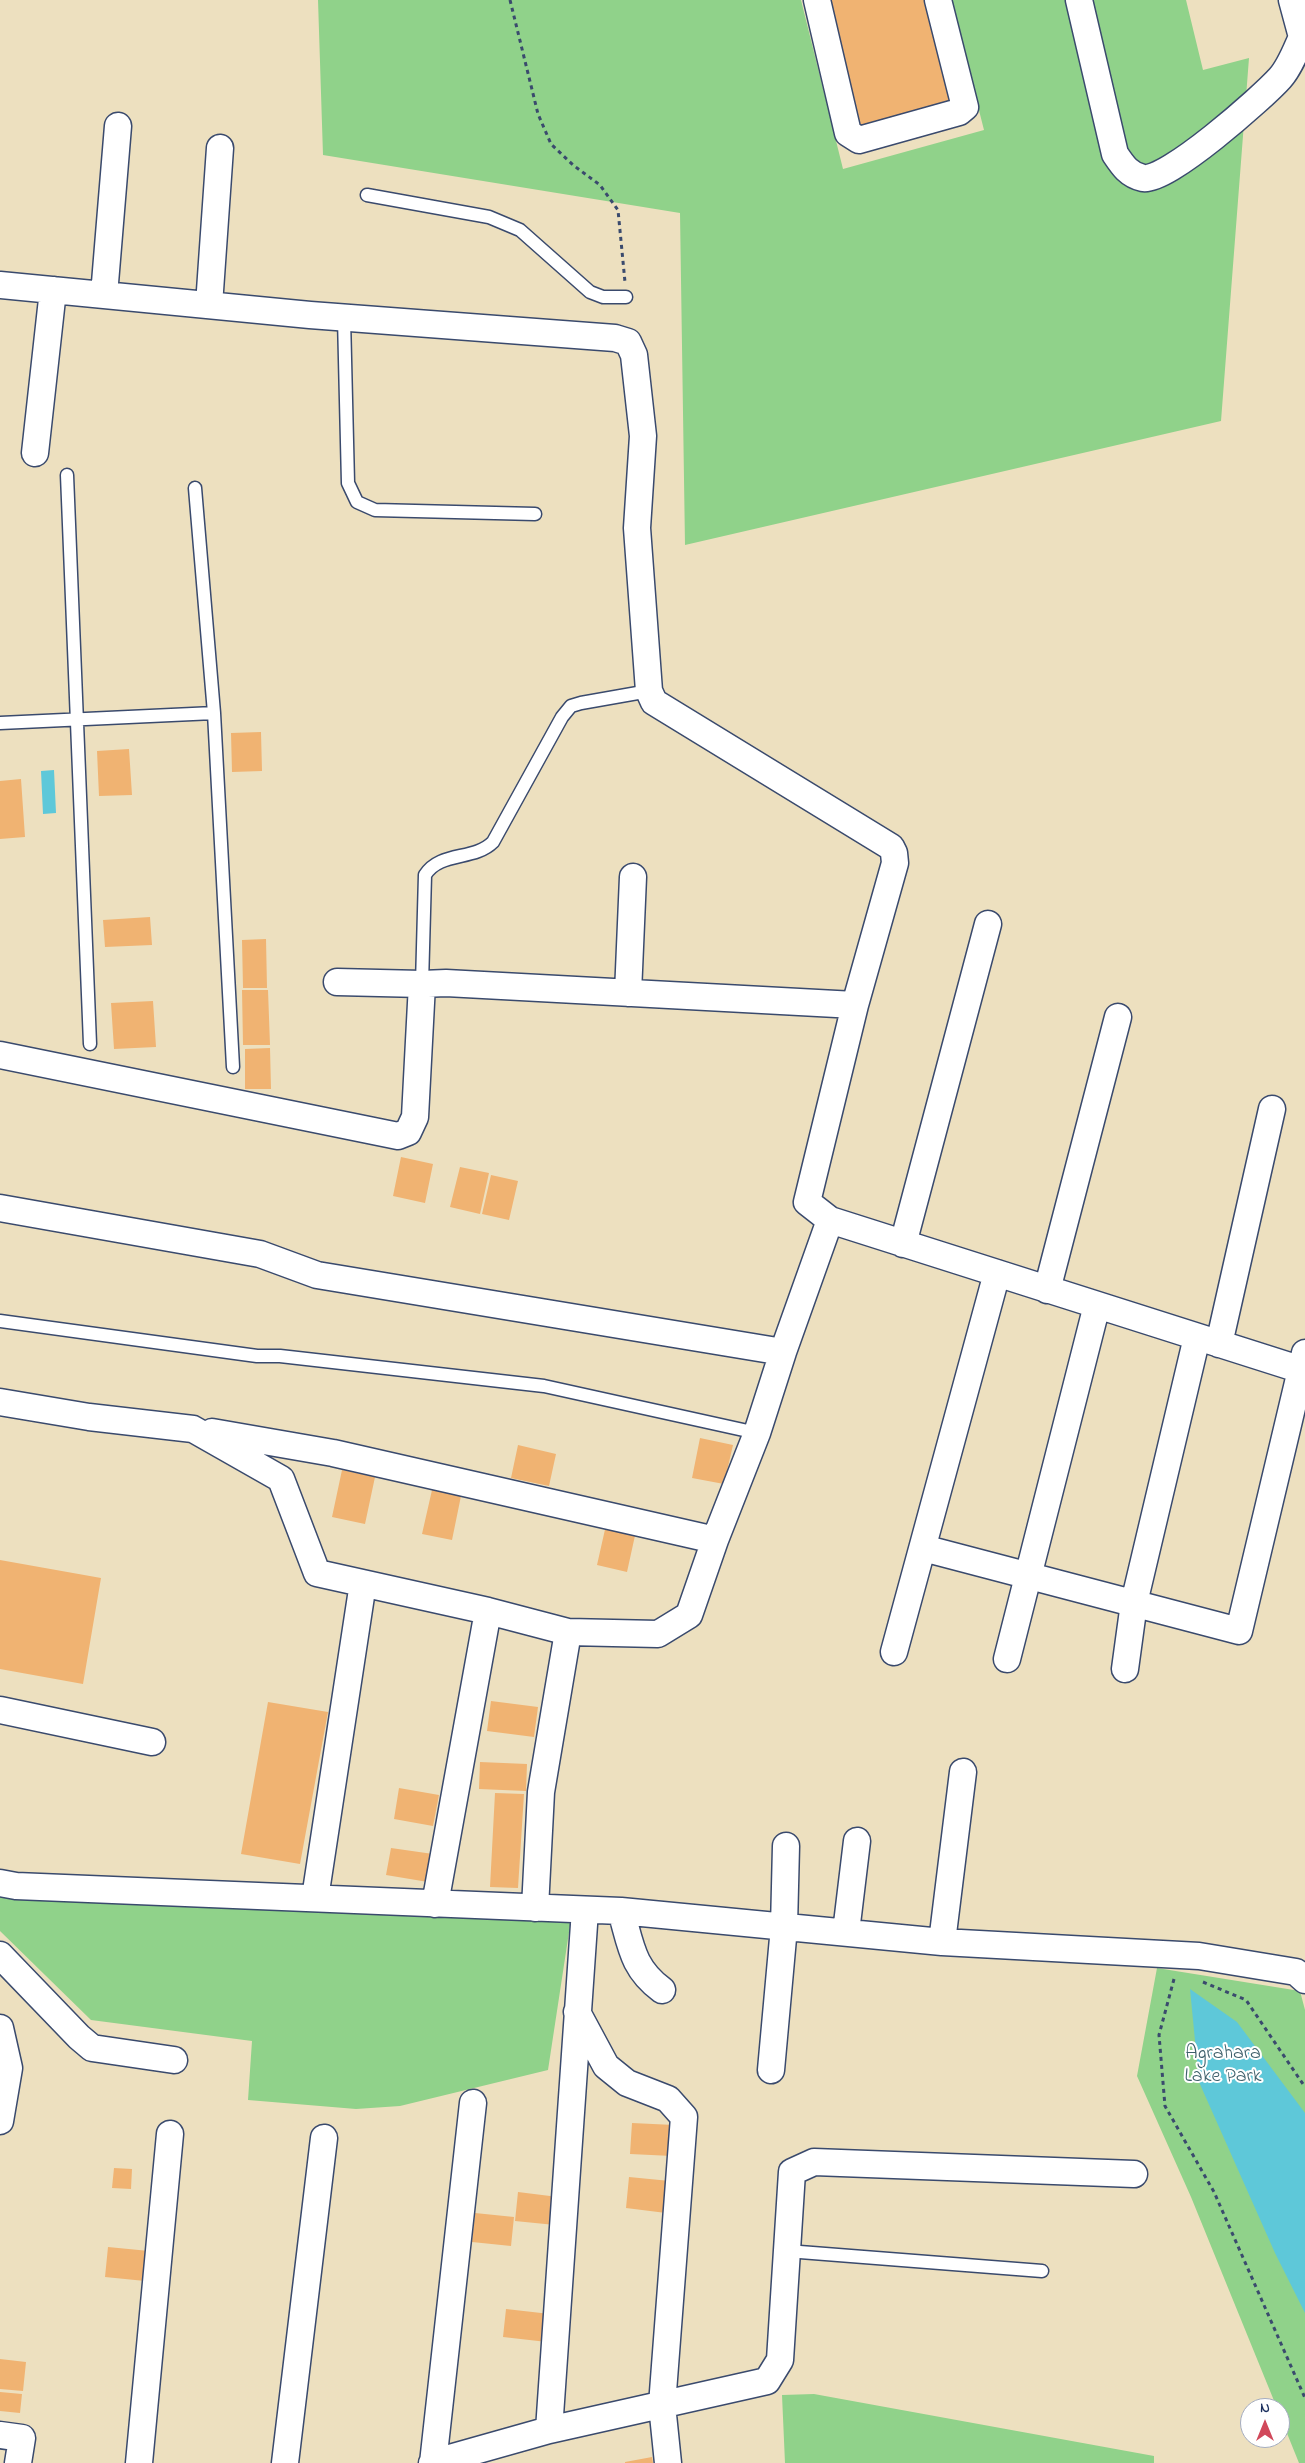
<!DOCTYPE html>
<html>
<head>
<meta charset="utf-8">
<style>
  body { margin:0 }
  #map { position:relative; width:1305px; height:2463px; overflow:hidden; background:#ede0bf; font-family:"Indie Flower",sans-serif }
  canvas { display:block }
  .north { position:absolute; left:1240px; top:2398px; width:50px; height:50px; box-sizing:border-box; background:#fff; border:1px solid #a4acbf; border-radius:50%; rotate:0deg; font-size:14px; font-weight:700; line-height:20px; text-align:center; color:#1b2f5e }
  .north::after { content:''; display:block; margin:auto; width:18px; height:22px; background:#d1495b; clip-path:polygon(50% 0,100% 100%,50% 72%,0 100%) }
</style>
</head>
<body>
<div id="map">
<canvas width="1305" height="2463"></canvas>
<div class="north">N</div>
</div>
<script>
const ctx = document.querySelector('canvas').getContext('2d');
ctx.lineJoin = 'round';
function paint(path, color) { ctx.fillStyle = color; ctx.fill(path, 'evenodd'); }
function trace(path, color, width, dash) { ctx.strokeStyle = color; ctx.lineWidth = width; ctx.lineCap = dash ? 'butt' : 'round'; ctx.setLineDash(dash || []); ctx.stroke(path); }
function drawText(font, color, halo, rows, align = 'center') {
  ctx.font = font + ' "Indie Flower",sans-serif'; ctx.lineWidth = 4; ctx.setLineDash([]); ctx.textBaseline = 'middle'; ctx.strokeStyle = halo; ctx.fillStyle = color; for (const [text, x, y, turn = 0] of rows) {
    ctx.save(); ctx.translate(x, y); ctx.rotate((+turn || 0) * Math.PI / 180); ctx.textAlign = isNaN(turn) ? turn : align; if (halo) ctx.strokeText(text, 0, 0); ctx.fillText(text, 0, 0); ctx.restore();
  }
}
paint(new Path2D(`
  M318,0h483l42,169 141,-39 -33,-130h235l17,70 46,-12 -28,363 -536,124 -5,-332 -357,-58z
  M0,1891l571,28 -23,151 -148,36 -44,3 -108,-9 4,-59 -161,-21 -91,-89z
  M1157,1968l143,23 5,19v453h-6l-19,-47v-8h-3l-86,-211 -54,-121z
  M814,2394l340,62v7h-369l-3,-68z`), '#90d28a');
paint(new Path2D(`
  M54,770l2,43 -13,1 -2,-43z
  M1190,1989l47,33 68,91v200l-30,-60 -76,-171z`), '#5ec8d9');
paint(new Path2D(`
  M825,0h105l26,105 -99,24z
  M261,732l1,39 -30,1 -1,-39z
  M129,749l3,46 -33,1 -2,-45z
  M21,779l4,58 -25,2v-58z
  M150,917l2,28 -47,2 -2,-27z
  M266,939l1,49h-24l-1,-48z
  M242,990h26l2,55h-27z
  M153,1001l3,46 -42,2 -3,-46z
  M270,1048l1,41h-26v-40z
  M401,1157l32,7 -8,39 -32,-7z
  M460,1167l29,6 -9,41 -30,-7z
  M491,1175l27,6 -9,39 -27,-6z
  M700,1438l33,7 -9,39 -32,-6z
  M518,1445l38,9 -7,32 -38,-8z
  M342,1470l33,7 -10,47 -33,-7z
  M432,1490l29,6 -9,44 -30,-6z
  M606,1525l30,6 -9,41 -30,-7z
  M0,1560l101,18 -18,106 -83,-15z
  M491,1701l47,6 -4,30 -47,-6z
  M268,1702l60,10 -28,152 -59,-10z
  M480,1762l47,2 -1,27 -47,-2z
  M399,1788l40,7 -6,31 -39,-7z
  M495,1793l29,1 -6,94 -28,-1z
  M391,1848l42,6 -5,28 -42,-7z
  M632,2123l42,2 -2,31 -42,-2z
  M114,2168l18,1 -1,20 -19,-1z
  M629,2177l41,4 -4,32 -40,-5z
  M518,2192l40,5 -3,28 -40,-4z
  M475,2213l39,4 -3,29 -39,-4z
  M108,2247l41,4 -4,30 -40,-4z
  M506,2309l44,5 -3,28 -44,-5z
  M0,2359l26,3 -3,29 -23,-2z
  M0,2392l22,2 -2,19 -20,-2z
  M652,2457l1,6h-28v-1z`), '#f0b372');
const service = new Path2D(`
  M367,195l122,22 31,13 70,62 13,5h23
  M344,318l4,165 9,19 18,8 160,4
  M67,475l23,569
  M195,488l19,225 19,354
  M0,723l214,-10
  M422,984l3,-109c15,-24 49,-14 68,-33l69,-125 9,-11 10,-3 68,-12
  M0,1321l257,35h23l264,30 213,47
  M787,2251l255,20`);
const minor = new Path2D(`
  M817,0l31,133 11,7 100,-28 6,-5 -27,-107
  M1079,0l36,154c8,12 14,21 28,24 23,5 120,-81 137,-100 10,-11 16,-28 22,-41l3,-1
  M1292,0l10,37
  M0,285l310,30 305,23 13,4 6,13 9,81 -6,92 12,163 5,11 237,145 3,6 1,10 -40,142 -48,197 23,18 475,151
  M104,295l14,-169
  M209,305l11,-157
  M35,453l18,-163
  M337,982l85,2
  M628,993l5,-116
  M0,1055l398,81 10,-4 7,-15 7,-133 24,-1 409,22
  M0,1208l260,46 57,21 466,77
  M903,1244l85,-320
  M1047,1290l71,-273
  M1219,1344l53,-235
  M0,1402l89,15 104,12 88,50 36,94 171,38 80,21 90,2 31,-19 26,-75 42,-107 26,-81 47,-132
  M212,1432l121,21 382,87
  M923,1548l316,83 66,-278
  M894,1652l103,-379
  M1007,1659l90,-354
  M1125,1669l9,-66 63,-266
  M0,1710l152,32
  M0,1883l16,3 605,25 321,31 257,14 97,16 9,8
  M315,1898l48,-315
  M435,1904l53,-293
  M535,1908l6,-116 27,-160
  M621,1911c10,34 11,57 41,79
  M846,1932l11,-91
  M942,1942l21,-170
  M0,1955l79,82 13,11 82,12
  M577,2012l29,54 21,17 41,16 16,18 -22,288 6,58
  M0,2028l9,40 -9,53
  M771,2070l13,-143 2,-81
  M549,2430l36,-520
  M0,2435l22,3 -4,25
  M139,2463l31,-329
  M285,2463l39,-325
  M432,2463l117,-33 218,-49 13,-21 12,-188 22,-10 320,12
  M433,2463l40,-360`);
trace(service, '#3a4a6d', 15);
trace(minor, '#3a4a6d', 29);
trace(new Path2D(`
  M510,0l28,114 13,30 22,21 27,20 18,25 7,72
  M1174,1979l-15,56 6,71 49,86 91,206
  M1203,1982l43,18 59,87`), '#3a4a6d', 3, [4, 4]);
trace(service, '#fff', 12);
trace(minor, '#fff', 26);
drawText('20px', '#3e606b', '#fff', [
  ["Agrahara",1223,2055],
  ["Lake Park",1223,2078]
]);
</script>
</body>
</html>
